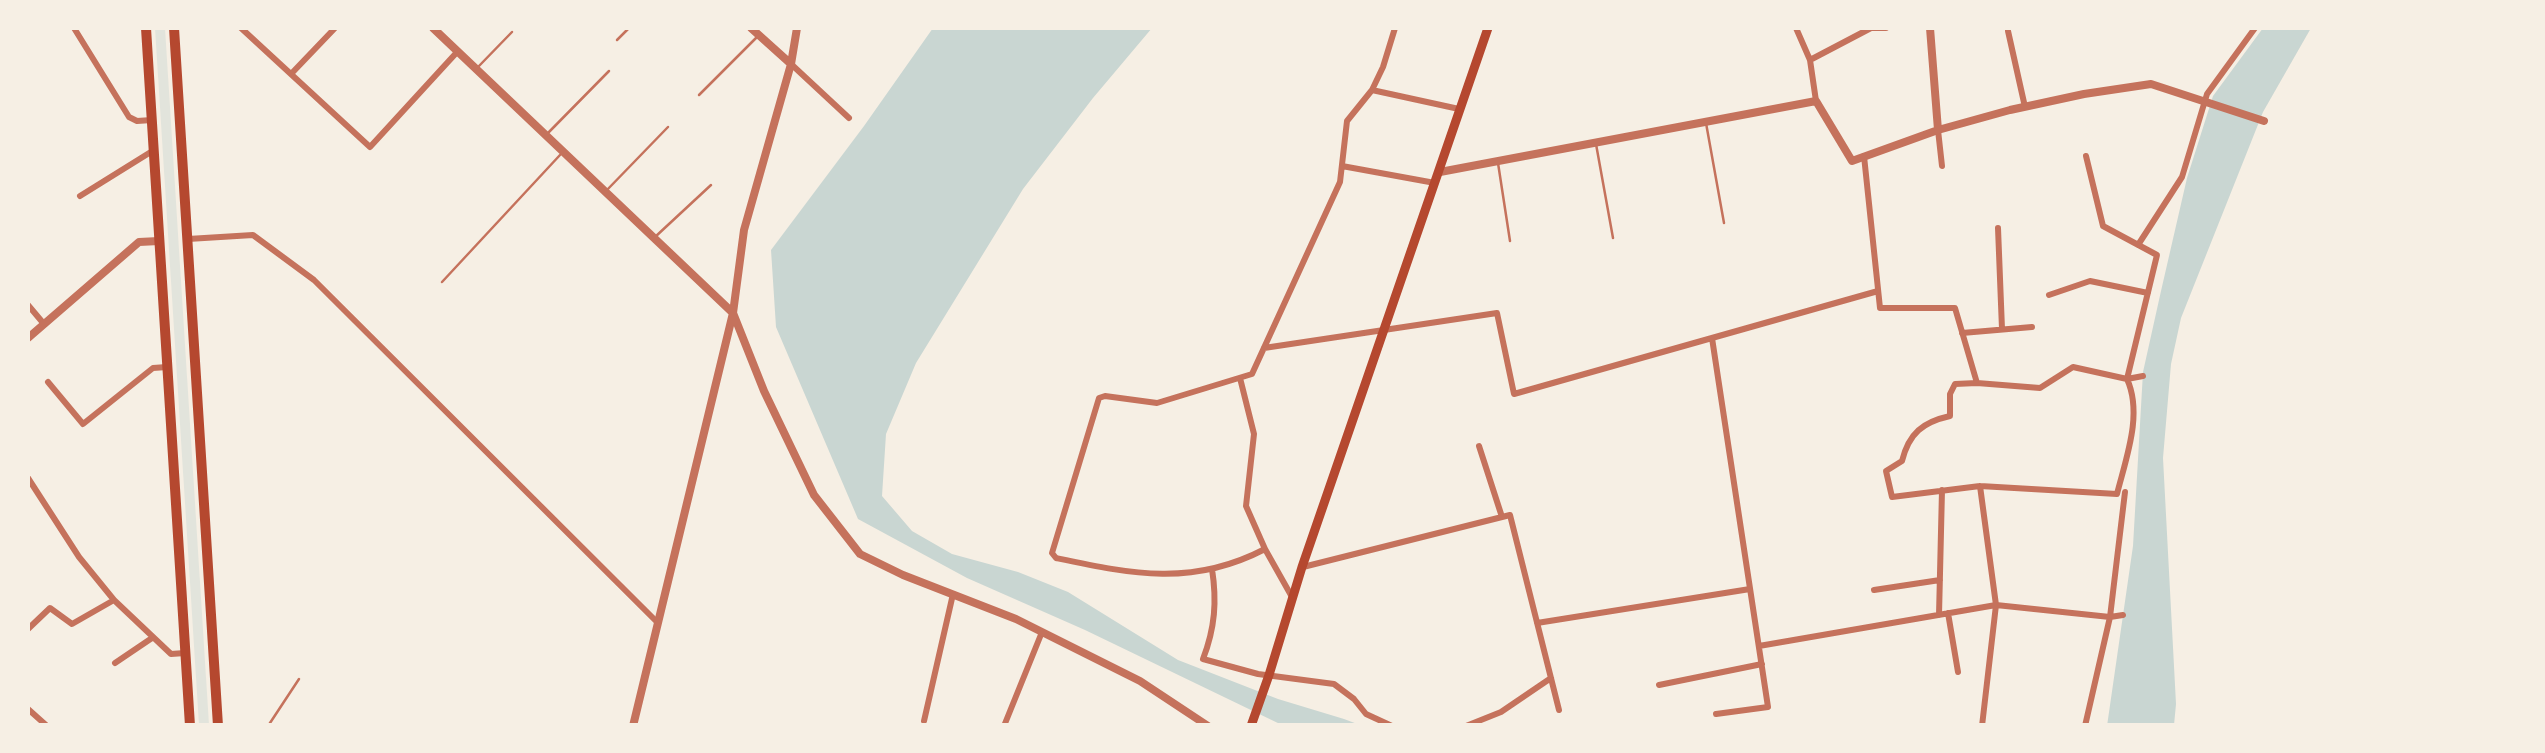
<!DOCTYPE html>
<html>
<head>
<meta charset="utf-8">
<style>
  body { margin:0 }
  #map { position:relative; width:2545px; height:753px; overflow:hidden; background:#f6efe4; font-family:"Asap Condensed",sans-serif }
  canvas { display:block }
  .frame { position:absolute; inset:0; border:30px solid #f6efe4; pointer-events:none }
</style>
</head>
<body>
<div id="map">
<canvas width="2545" height="753"></canvas>
<div class="frame"></div>
</div>
<script>
const ctx = document.querySelector('canvas').getContext('2d');
ctx.lineJoin = 'round';
function paint(path, color) { ctx.fillStyle = color; ctx.fill(path, 'evenodd'); }
function trace(path, color, width, dash) { ctx.strokeStyle = color; ctx.lineWidth = width; ctx.lineCap = dash ? 'butt' : 'round'; ctx.setLineDash(dash || []); ctx.stroke(path); }
paint(new Path2D(`
  M155,28h10l44,697h-10z`), '#e2e4dc');
paint(new Path2D(`
  M933,28h219l-59,70 -70,91 -107,174 -30,71 -4,62 30,35 40,23 66,18 50,20 110,68 100,39 66,20 16,6h-78l-197,-95 -118,-52 -109,-59 -82,-192 -5,-77 93,-124z
  M2263,28h48l-48,84 -82,206 -10,46 -8,94 13,246 -2,21 -67,1 26,-180 10,-174 18,-81 26,-113 26,-82z`), '#c9d6d2');
trace(new Path2D(`
  M617,40l12,-12
  M478,67l34,-35
  M699,95l59,-59
  M1706,123l18,100
  M547,134l62,-63
  M1596,144l17,94
  M1498,163l12,78
  M606,191l62,-64
  M655,237l56,-52
  M442,282l118,-127
  M268,726l31,-47`), '#c5725c', 2.5);
trace(new Path2D(`
  M74,28l55,89 8,4 15,-1
  M241,28l129,119 88,-96
  M1796,28l14,32 6,41
  M2008,31l17,76
  M1810,60l61,-32h15
  M791,64l58,54
  M291,74l44,-46
  M1372,90l87,19
  M1938,130l4,36
  M1864,156l16,152h75l22,75
  M2086,156l17,70 54,29 -30,124 -54,-12 -33,21 -63,-5 -22,1 -5,10v22c-27,6 -41,17 -48,45l-16,10 6,26 88,-11 137,8c9,-36 26,-80 10,-115l16,-3
  M1342,166l93,17
  M80,196l74,-46
  M1998,228l4,101
  M188,239l65,-4 61,45 344,343
  M2138,245l44,-68 25,-83 48,-66
  M2049,295l41,-14 58,12
  M28,305l16,19
  M1962,333l70,-6
  M1712,338l56,369 -52,7
  M1264,348l233,-35 17,81 364,-103
  M1240,378l14,56 -8,72 19,43 27,48
  M48,382l35,42 70,-56 14,-1
  M1479,446l23,71
  M28,478l51,79 35,43 57,54 14,-1
  M1980,486l16,119 -14,121
  M1265,549c-73,38 -133,25 -209,9l-4,-5 47,-155 6,-2 52,7 95,-29 88,-192 7,-61 25,-31 11,-23 12,-39
  M1303,567l207,-52 49,195
  M1212,569c5,32 3,59 -9,90l55,15 76,10 20,15 12,15 26,12
  M1874,590l66,-10
  M1948,613l10,59
  M1939,615l3,-125
  M1537,623l213,-34
  M28,629l22,-21 22,16 42,-24
  M1759,646l237,-41 114,12 13,-2
  M115,663l37,-25
  M1659,685l103,-21
  M28,709l19,17
  M924,721l29,-127
  M1004,726l38,-94
  M1466,726l35,-14 50,-34
  M2085,726l25,-109 15,-125`), '#c5725c', 6);
trace(new Path2D(`
  M433,28l300,285 -100,413
  M751,28l40,36
  M797,28l-6,36 -47,166 -11,83 31,78 50,104 46,59 43,21 113,44 124,62 68,45
  M1930,28l8,102
  M1440,172l376,-71 36,60 86,-31 72,-20 74,-16 67,-10 113,37
  M28,338l111,-96 20,-1`), '#c5725c', 8);
trace(new Path2D(`
  M1251,726l18,-51 33,-108 186,-539`), '#b5482f', 9);
trace(new Path2D(`
  M146,28l44,698
  M174,28l44,698`), '#b5482f', 10);
</script>
</body>
</html>
